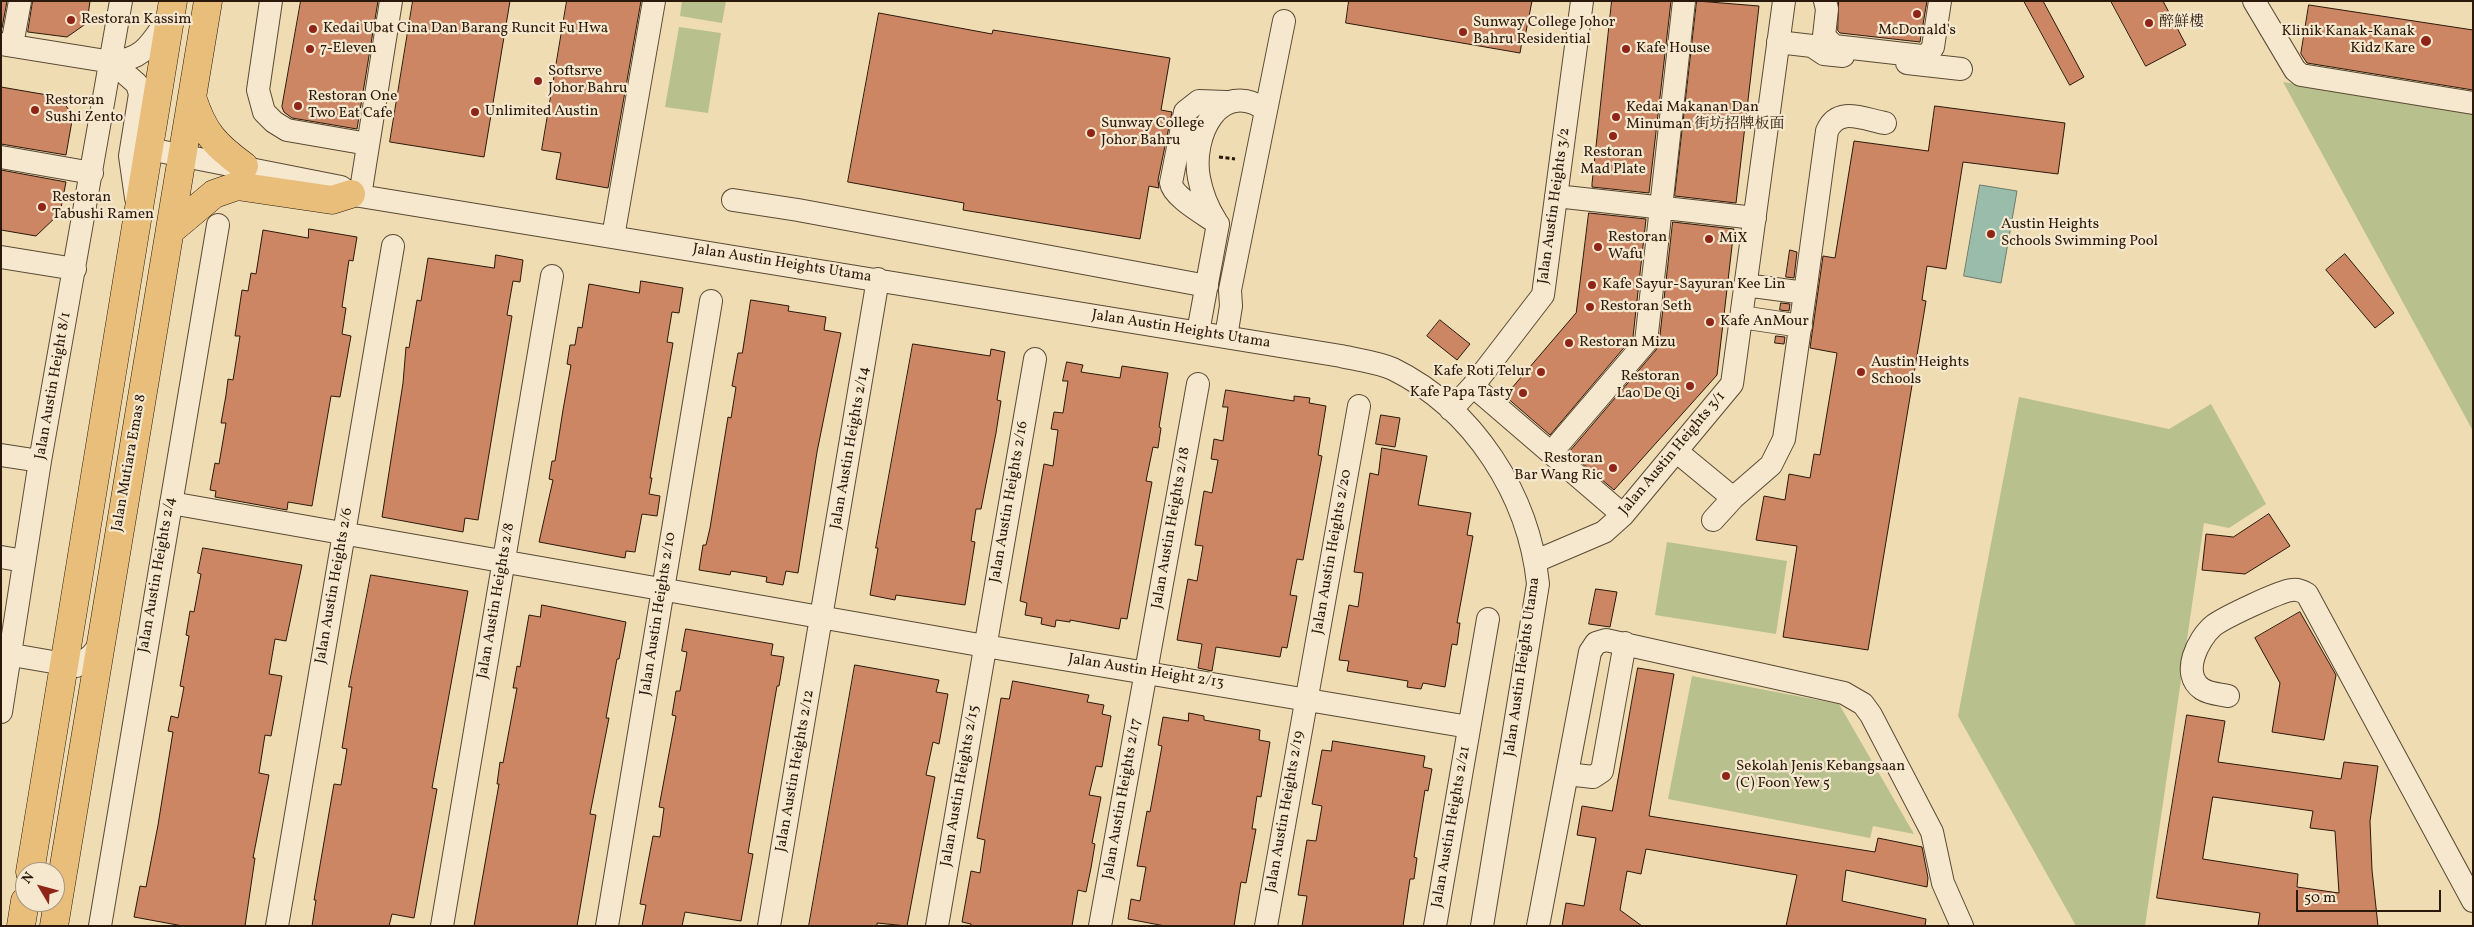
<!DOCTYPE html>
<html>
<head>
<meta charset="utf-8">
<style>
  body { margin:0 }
  #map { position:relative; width:2474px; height:927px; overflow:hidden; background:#efdcb3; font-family:Vollkorn,serif }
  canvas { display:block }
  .frame { position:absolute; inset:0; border:2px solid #2a190a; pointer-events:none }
  .north { position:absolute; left:15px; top:862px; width:50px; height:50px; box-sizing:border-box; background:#f5e8ce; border:1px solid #a49580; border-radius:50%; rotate:307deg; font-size:14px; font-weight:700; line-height:20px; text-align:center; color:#2a190a }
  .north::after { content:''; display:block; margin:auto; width:18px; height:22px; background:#8f2418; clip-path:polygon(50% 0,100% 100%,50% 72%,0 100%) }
  .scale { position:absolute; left:2296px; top:890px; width:145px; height:22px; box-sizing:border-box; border:2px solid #2a190a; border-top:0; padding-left:6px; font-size:15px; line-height:18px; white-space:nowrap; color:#2a190a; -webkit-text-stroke:4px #f5e8ce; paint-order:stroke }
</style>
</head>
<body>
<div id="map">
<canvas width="2474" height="927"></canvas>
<div class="frame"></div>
<div class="north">N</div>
<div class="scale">50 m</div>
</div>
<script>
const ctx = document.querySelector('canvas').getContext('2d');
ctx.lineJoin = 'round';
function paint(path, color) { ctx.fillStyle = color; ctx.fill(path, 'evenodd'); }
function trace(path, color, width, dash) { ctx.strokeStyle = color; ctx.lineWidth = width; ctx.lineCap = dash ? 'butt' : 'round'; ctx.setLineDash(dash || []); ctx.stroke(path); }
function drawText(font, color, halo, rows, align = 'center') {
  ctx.font = font + ' Vollkorn,"Noto Serif SC",serif'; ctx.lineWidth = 4.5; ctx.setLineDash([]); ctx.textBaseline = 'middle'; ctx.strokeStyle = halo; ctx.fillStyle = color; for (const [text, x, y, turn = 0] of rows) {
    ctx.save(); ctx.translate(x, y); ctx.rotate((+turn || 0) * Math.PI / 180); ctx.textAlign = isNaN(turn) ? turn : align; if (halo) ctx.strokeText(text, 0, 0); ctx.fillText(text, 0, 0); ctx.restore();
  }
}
paint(new Path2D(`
  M682,1h44l-4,22 -42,-7z
  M679,27l42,6 -13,80 -43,-6z
  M2283,82l190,29v320z
  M2019,397l150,32 42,-25 55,100 -37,24 -25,-5 -59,403h-69l-118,-210z
  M1667,542l120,19 -11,73 -121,-19z
  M1692,676l147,28 75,130 -41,-8 -3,12 -202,-39z`), '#b8c08d');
const water = new Path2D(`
  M1980,185l37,6 -16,92 -37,-7z`);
paint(water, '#9abcab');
trace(water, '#6d7b6b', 1);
const building = new Path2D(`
  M1,1h6l-5,27h-1z
  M33,1h57l-3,22 -20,14 -39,-5z
  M301,1h77l-21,128 -65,-11 -8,-6 -2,-5z
  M413,1h97l-26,156 -94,-15z
  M567,1h74l-33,187 -52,-9 5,-26 -19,-3z
  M1349,1h183l-8,41 -2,-1 -2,12 -174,-30z
  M1612,1h59l-22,192 -57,-6v-3z
  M1697,1l62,5 -23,197 -61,-7z
  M1839,1h88l-7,41 -80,-9 -2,-2z
  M2024,1h19l41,76 -14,8z
  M2111,1h52l23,44 -40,21z
  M2309,5l164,25v60l-166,-27 -6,-9z
  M879,13l113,21 1,-4 177,28 -9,52 11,2 -14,68 1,8 -10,-2 -9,53 -177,-29 1,-7 -116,-21z
  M1,87l58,10 14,18 -7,40 -65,-11z
  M1935,106l130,17 -7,51 -95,-12 -17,107 -19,-3 -5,34 4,1 -58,349 -85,-13 14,-91 -41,-6 8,-44 21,4 4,-26 21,4 4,-24 6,1 17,-102 -27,-5 13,-92 12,2 19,-117 74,10z
  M1,170l65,12 -6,31 -24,23 -35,-6z
  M1589,213l57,6 -13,118 -83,98 -45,-39 71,-83z
  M1673,222l61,7 -17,146 -103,115 -45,-38 87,-102 3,-7z
  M309,229l48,8 -4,24 -4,-1 -7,47 4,1 -4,26 9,2 -11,61 -9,-1 -19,110 -24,-4 -1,8 -72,-13 1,-6 -6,-1 5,-27 4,1 7,-41h-5l5,-28 2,-16 5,1 7,-44h-5l7,-46 6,1 3,-18 5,1 7,-44 45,8z
  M1790,250l7,2 -3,26 -8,-1z
  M2345,254l49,59 -19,15 -49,-58z
  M496,255l27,5 -3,22 -7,-1 -6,34 5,1 -34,204 -13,-2 -2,14 -81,-15 21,-134 3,-36 3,1 8,-48 4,1 7,-43 66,10z
  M641,281l42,7 -4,25 -7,-1 -5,30 6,1 -23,135h2l-3,16 11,2 -3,20 -15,-2 -7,38 -9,-1 -1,7 -86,-16 14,-62 -4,-1 3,-18h3l8,-51 8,-45 -4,-1 3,-19h5l3,-18 4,1 7,-44 50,9z
  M751,300l38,6 -1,5 38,6 -2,13 17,3 -24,119 -19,121 -12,-2 -3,14 -17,-3 1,-5 -36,-6 -1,4 -31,-5 4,-25h3l4,-17 18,-111 3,1 5,-31 -4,-1 6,-33h4z
  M1781,303l9,1 -1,7 -9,-1z
  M1440,320l30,24 -13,16 -30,-24z
  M1776,336l9,1 -1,7 -9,-1z
  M913,344l77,12 1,-7 14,3 -8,48 4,1 -5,32 -15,76h-5l-5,32 4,1 -10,63 -69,-10 -1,5 -25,-5 8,-47h-2z
  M1067,362l16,3 -2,7 39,6 2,-12 46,7 -9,54 2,1 -3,20 -5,-1 -7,34 6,1 -25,137 -6,-1 -2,11 -49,-9v2l-14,-2 -1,7 -14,-3 1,-6 -17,-3 2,-12 -7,-2 24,-137 9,2 5,-36 -7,-1 3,-17 9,1 5,-32h-5z
  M1226,390l68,11v-5l16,2 -1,5 17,3 -8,49 4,1 -19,104 -6,-1 -7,36 7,1 -10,52 -5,-1 -2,10 -64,-10 -4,24 -14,-3 4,-24 -25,-4 11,-61 9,2 6,-35 -8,-1 9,-54 8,2 6,-33 -7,-1 3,-20 9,2 5,-34h-5z
  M1381,415l19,3 -5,29 -19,-3z
  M1382,448l45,8 -9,49 53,8 -4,22 6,1 -16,87h3l-3,22 -5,-1 -7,43 -22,-4 -2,6 -14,-2 1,-6 -61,-10 2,-10 -10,-1 10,-55 9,2 5,-34 -9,-1 16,-99 8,2z
  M2269,514l21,32 -45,28 -43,-4 4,-36 27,3z
  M203,548l99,17 -16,76 -11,-2 -6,35 13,2 -11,60 -6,-1 -6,38 10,2 -16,83h2l-10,68h-62l-49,-9 6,-31 6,1 12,-62 15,-93 -5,-1 3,-15 7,2 6,-31 -4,-1 9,-50 -3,-1 4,-24 4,1 7,-38 -3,-1z
  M371,575l97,16 -36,197 5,1 -23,129 -22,-4 -3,12h-77l4,-26h-2l20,-116 7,1 6,-36 -5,-1 10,-61h-3z
  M1596,589l21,3 -7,35 -21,-3z
  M542,605l84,17 -7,37h-2l-11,59h3l-19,96 6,1 -19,111h-103l25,-142h-2l3,-22 3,1 14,-75h-4l4,-22 3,1 9,-52 11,2z
  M2300,612l36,63 -12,65 -52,-8 8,-49 -25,-45z
  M686,629l87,15 -2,11 13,2 -5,29h-2l-29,167 5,1 -12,67 -56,-9 -3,14h-40l4,-21 -6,-1 13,-68 7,1 4,-29 -5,-1 17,-91 -4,-1 4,-24h4l7,-39 -5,-1z
  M855,665l84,15 -3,12 12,2 -9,50 -6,-2 -7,33 9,2 -28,149 -30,-3v3h-68z
  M1638,668l36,6 -25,142 226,36 3,-14 44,9 6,31 -1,9 -81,-17 -4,31 84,18 -1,7h-139l11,-51 -151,-26 -5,25 -14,-3 -7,39 22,16h-80l4,-23 18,3 12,-68 -19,-3 5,-29 30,5z
  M1013,681l76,14 -2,7 17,3 -2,9 9,2 -9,51 -6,-1 -7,29 12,2 -9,46 3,1 -4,24 -5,24 -8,-2 -6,36h-101v-2l-9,-2 9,-51 9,2 5,-33 -8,-2 24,-140 8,1z
  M1189,713l15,3v4l56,10 -1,10 11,2 -9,55 -4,-1 -5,33h4l-10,54 -5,-1 -7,44h-69l-37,-7 3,-20 9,2 6,-34 -9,-1 10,-55 3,1 12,-66 -4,-1 5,-28 25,4z
  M2187,715l38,6 -7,41 123,17 3,-17 34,4 -8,55 2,49 6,56h-120l2,-13 -103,-15zM2213,797l100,14 -3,17 25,3 4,62 -42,-6 1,-13 -95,-15z
  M1333,741l92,15 -2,11 9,2 -4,22 -3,-1 -11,67 3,1 -3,21h-4l-7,47h-101l5,-30 -9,-1 9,-55 9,1 6,-35 -10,-2 4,-21 6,-33 9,1z`);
paint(building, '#cd8663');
trace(building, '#2a190a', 1);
const minor = new Path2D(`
  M271,1l-13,89 6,22 10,10 13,8 81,14
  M1825,1l2,8 -3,27 10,10 88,10 7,-3 4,-6 7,-46
  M2254,1l41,69 6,5 172,28
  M1778,42l34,4 12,8 19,2
  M1,44l111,18 25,22 3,10 -10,62 6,42
  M12,45l8,-44
  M112,62c34,-3 39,-20 58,-46
  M1907,63l54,6
  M149,149l192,38 10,7 9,2 981,160c17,4 36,6 52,13 81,40 136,126 145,215l-56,342
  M1,157l91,16
  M360,196l31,-195
  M1556,196l199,22
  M733,200l65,10 409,76
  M1216,221c-9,-14 -14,-27 -17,-43 -8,-41 20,-101 67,-68
  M613,237l41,-236
  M1,257l74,12
  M1745,285l60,8 22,-162c11,-25 36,-12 58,-8
  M1741,317l60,9
  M1198,332l20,-108c-12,-9 -45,-27 -47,-41l14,-71 14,-11 27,1
  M1226,337l5,-31 -1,-16 54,-269
  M1473,386l150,129
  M1451,410l22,-24 70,-91 39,-294
  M1676,451l57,47
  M1551,453l95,-111 38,-341
  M1,455l39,6
  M171,503l814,143 484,81
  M1713,520l20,-22 38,-33 13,-26 21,-146
  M1,557l23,4
  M1536,561l68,-29 19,-17 109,-131 52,-383
  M1,653l75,13 15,-10 9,-11
  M2228,696c-9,-2 -18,-2 -26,-7 -22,-15 -4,-50 11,-63 10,-8 67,-35 79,-36 6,-1 10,1 15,4l166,307
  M1,712l39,-251 81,-460
  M1567,774l26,3 9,-6 23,-128
  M100,926l118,-701
  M277,926l116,-680
  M442,926l110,-650
  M607,926l104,-625
  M769,926l109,-647
  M937,926l98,-567
  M1100,926l98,-542
  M1266,926l93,-520
  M1435,926l53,-307
  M1538,926l52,-274 6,-9 10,-3 238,53 19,11 8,11 61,117 11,51 19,43`);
const major = new Path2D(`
  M192,97c11,35 23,48 52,69
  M170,231l44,-37 23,-8 95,14 19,-6
  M30,872l143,-871
  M21,926l4,-25
  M54,926l154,-925`);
trace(minor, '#5b4a34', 24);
trace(major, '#2a190a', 29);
trace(new Path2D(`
  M1219,157l16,2`), '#2a190a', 3, [4, 2.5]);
trace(minor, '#f5e8ce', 22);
trace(major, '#e8be7a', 28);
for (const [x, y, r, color] of [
  [1917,14,5,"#8f2418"],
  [71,20,5,"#8f2418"],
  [2149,23,5,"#8f2418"],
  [313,29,5,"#8f2418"],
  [1463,32,5,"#8f2418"],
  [2426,41,6,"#8f2418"],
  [310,49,5,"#8f2418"],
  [1626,49,5,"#8f2418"],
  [538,81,5,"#8f2418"],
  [298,106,5,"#8f2418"],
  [35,110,5,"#8f2418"],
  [475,112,5,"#8f2418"],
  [1616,117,5,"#8f2418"],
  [1091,133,5,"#8f2418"],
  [1613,136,5,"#8f2418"],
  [42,207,5,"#8f2418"],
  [1991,234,5,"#8f2418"],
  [1709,239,5,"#8f2418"],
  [1598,247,5,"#8f2418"],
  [1592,285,5,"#8f2418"],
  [1590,307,5,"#8f2418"],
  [1710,322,5,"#8f2418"],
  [1569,343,5,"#8f2418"],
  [1541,372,5,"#8f2418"],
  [1861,372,5,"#8f2418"],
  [1690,386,5,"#8f2418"],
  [1523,393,5,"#8f2418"],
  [1613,468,5,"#8f2418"],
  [1726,776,5,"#8f2418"]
]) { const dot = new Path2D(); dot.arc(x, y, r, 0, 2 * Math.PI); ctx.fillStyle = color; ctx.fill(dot); trace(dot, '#f5e8ce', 2); }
drawText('15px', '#2a190a', '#f5e8ce', [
  ["Restoran Kassim",81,20],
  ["Sunway College Johor",1473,23],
  ["Bahru Residential",1473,40],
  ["醉鮮樓",2159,23],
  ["Kedai Ubat Cina Dan Barang Runcit Fu Hwa",323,29],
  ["McDonald's",1917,31,"center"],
  ["Klinik Kanak-Kanak",2415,32,"right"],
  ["Kidz Kare",2415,49,"right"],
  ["7-Eleven",320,49],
  ["Kafe House",1636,49],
  ["Softsrve",548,72],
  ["Johor Bahru",548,89],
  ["Restoran One",308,97],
  ["Two Eat Cafe",308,114],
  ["Restoran",45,101],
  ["Sushi Zento",45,118],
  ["Kedai Makanan Dan",1626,108],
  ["Minuman 街坊招牌板面",1626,125],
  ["Unlimited Austin",485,112],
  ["Sunway College",1101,124],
  ["Johor Bahru",1101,141],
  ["Restoran",1613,153,"center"],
  ["Mad Plate",1613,170,"center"],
  ["Restoran",52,198],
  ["Tabushi Ramen",52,215],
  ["Austin Heights",2001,225],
  ["Schools Swimming Pool",2001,242],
  ["Restoran",1608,238],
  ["Wafu",1608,255],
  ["MiX",1719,239],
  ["Kafe Sayur-Sayuran Kee Lin",1602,285],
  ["Restoran Seth",1600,307],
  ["Kafe AnMour",1720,322],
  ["Restoran Mizu",1579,343],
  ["Austin Heights",1871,363],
  ["Schools",1871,380],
  ["Kafe Roti Telur",1531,372,"right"],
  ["Restoran",1680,377,"right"],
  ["Lao De Qi",1680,394,"right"],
  ["Kafe Papa Tasty",1513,393,"right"],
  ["Restoran",1603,459,"right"],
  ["Bar Wang Ric",1603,476,"right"],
  ["Sekolah Jenis Kebangsaan",1736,767],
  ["(C) Foon Yew 5",1736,784]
], 'left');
drawText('15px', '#2a190a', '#f5e8ce', [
  ["Jalan Austin Heights 3/2",1555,206,-82],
  ["Jalan Austin Heights Utama",782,264,9],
  ["Jalan Austin Heights Utama",1181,330,9],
  ["Jalan Austin Height 8/1",54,386,-80],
  ["Jalan Austin Heights 2/14",851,448,-80],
  ["Jalan Austin Heights 3/1",1673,454,-50],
  ["Jalan Mutiara Emas 8",130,463,-80],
  ["Jalan Austin Heights 2/16",1010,502,-80],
  ["Jalan Austin Heights 2/18",1172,528,-80],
  ["Jalan Austin Heights 2/20",1333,552,-80],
  ["Jalan Austin Heights 2/4",158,575,-80],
  ["Jalan Austin Heights 2/6",335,586,-80],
  ["Jalan Austin Heights 2/8",497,601,-80],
  ["Jalan Austin Heights 2/10",659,614,-81],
  ["Jalan Austin Heights Utama",1523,667,-82],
  ["Jalan Austin Height 2/13",1146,672,9],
  ["Jalan Austin Heights 2/12",796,771,-80],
  ["Jalan Austin Heights 2/15",961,786,-80],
  ["Jalan Austin Heights 2/17",1123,799,-80],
  ["Jalan Austin Heights 2/19",1286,812,-80],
  ["Jalan Austin Heights 2/21",1452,827,-80]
]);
</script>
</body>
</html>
